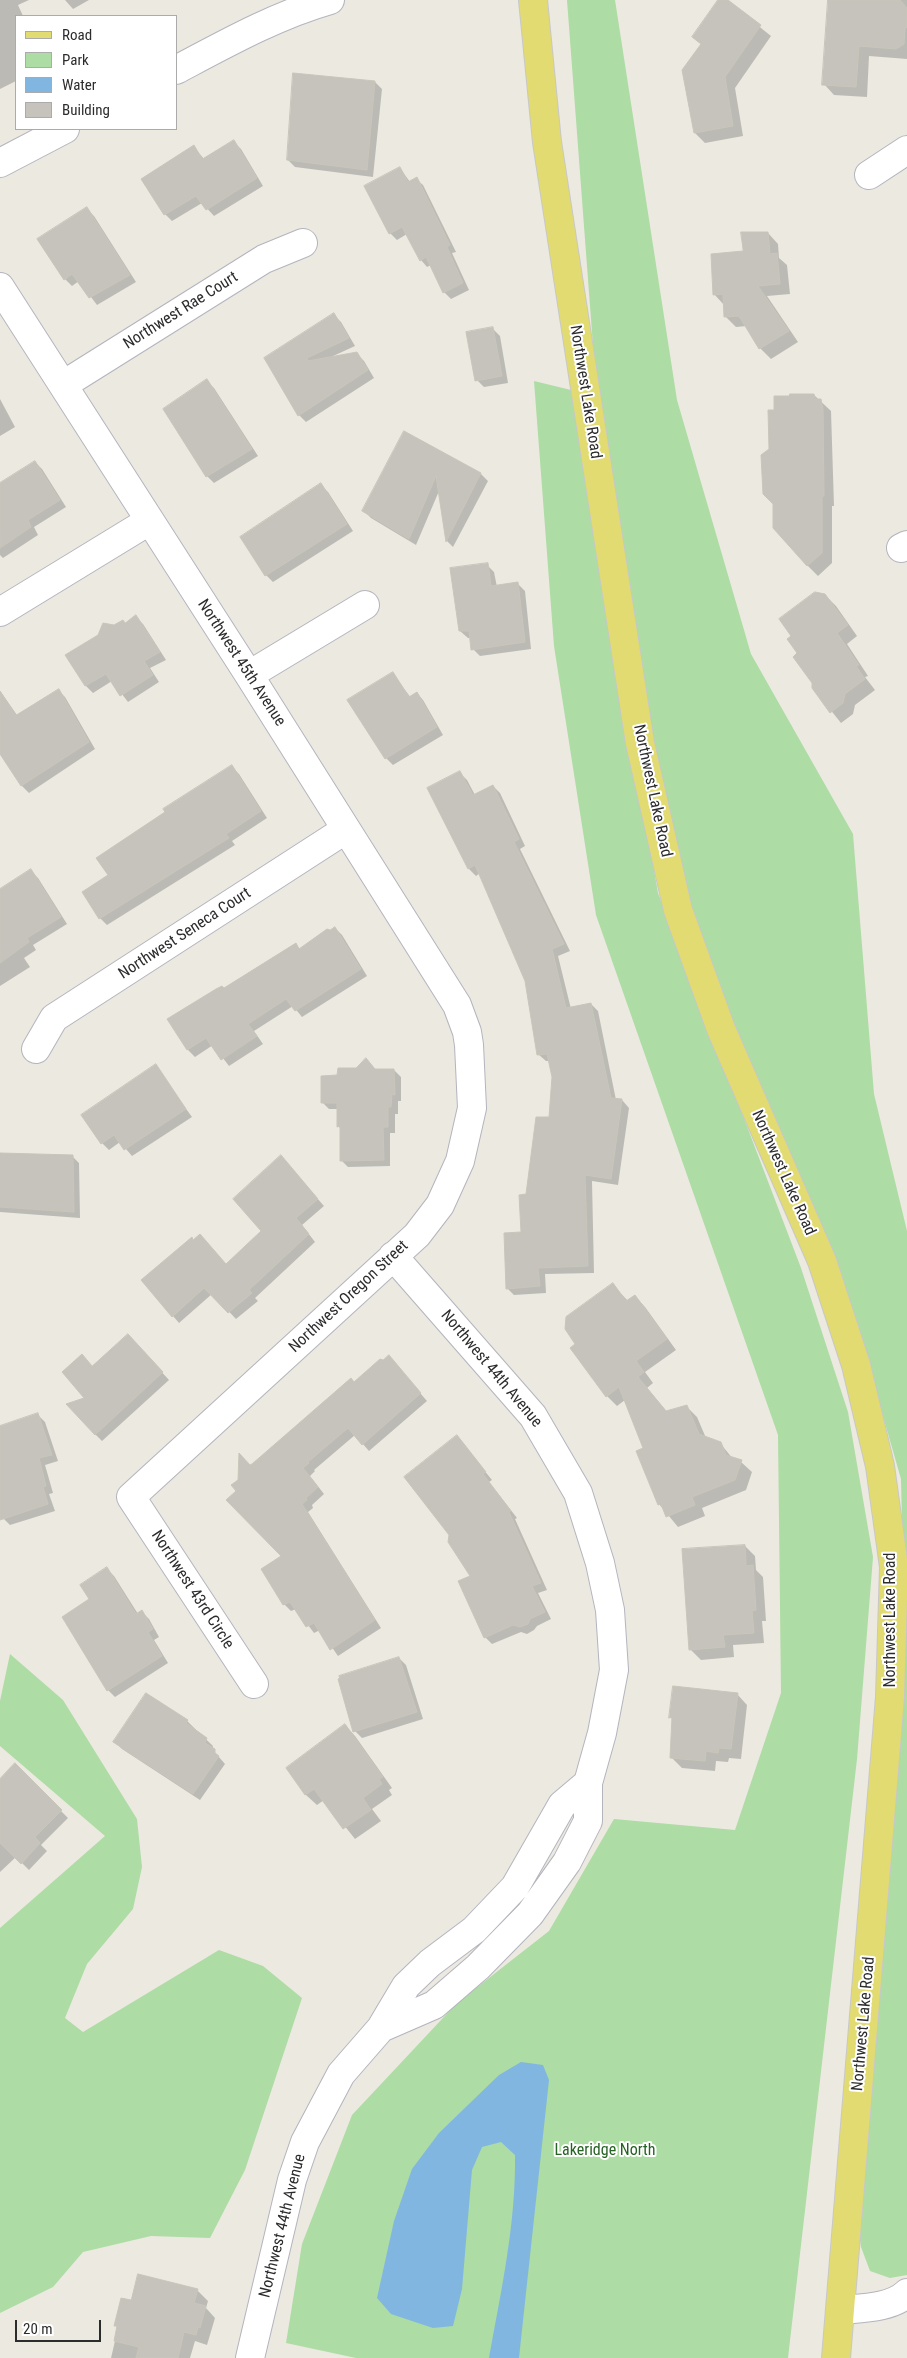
<!DOCTYPE html>
<html>
<head>
<meta charset="utf-8">
<style>
  body { margin:0 }
  #map { position:relative; width:907px; height:2358px; overflow:hidden; background:#ece9e1; font-family:"Roboto Condensed",sans-serif }
  canvas { display:block }
  .legend { position:absolute; left:15px; top:15px; width:162px; height:115px; box-sizing:border-box; background:#fff; border:1px solid #ababab; margin:0; padding:6px 9px; list-style:none; font-size:15px; color:#2c2c2c }
  .legend li { display:flex; align-items:center; gap:10px; height:25px }
  .legend b { width:25px; border:1px solid #ababab }
  .scale { position:absolute; left:15px; top:2320px; width:86px; height:22px; box-sizing:border-box; border:2px solid #2c2c2c; border-top:0; padding-left:6px; font-size:15px; line-height:18px; white-space:nowrap; color:#2c2c2c; -webkit-text-stroke:4px #fff; paint-order:stroke }
</style>
</head>
<body>
<div id="map">
<canvas width="907" height="2358"></canvas>
<ul class="legend">
<li><b style="height:6px;background:#e1db71"></b>Road</li>
<li><b style="height:14px;background:#addca4"></b>Park</li>
<li><b style="height:14px;background:#81b6e1"></b>Water</li>
<li><b style="height:14px;background:#c5c3bc"></b>Building</li>
</ul>
<div class="scale">20 m</div>
</div>
<script>
const ctx = document.querySelector('canvas').getContext('2d');
ctx.lineJoin = 'round';
function paint(path, color) { ctx.fillStyle = color; ctx.fill(path, 'evenodd'); }
function trace(path, color, width, dash) { ctx.strokeStyle = color; ctx.lineWidth = width; ctx.lineCap = dash ? 'butt' : 'round'; ctx.setLineDash(dash || []); ctx.stroke(path); }
function drawText(font, color, halo, rows, align = 'center') {
  ctx.font = font + ' "Roboto Condensed",sans-serif'; ctx.lineWidth = 4; ctx.setLineDash([]); ctx.textBaseline = 'middle'; ctx.strokeStyle = halo; ctx.fillStyle = color; for (const [text, x, y, turn = 0] of rows) {
    ctx.save(); ctx.translate(x, y); ctx.rotate((+turn || 0) * Math.PI / 180); ctx.textAlign = isNaN(turn) ? turn : align; if (halo) ctx.strokeText(text, 0, 0); ctx.fillText(text, 0, 0); ctx.restore();
  }
}
paint(new Path2D(`
  M567,0h48l62,400 74,254 102,180 21,260 33,137v1044l-17,3 -20,-7 -9,-24 -5,-34 49,-562 -4,-172 -45,-157 -156,-366 -46,-172 -57,-385z
  M534,381l37,9 87,503 143,375 47,144 25,145 -16,202 -69,599h-432l-70,-15 16,-99 50,-129 105,-112 92,-72 65,-112 121,11 46,-137 -3,-258 -182,-520 -42,-269z
  M10,1654l53,46 74,119 5,48 -9,42 -46,55 -22,54 18,14 136,-82 44,16 39,32 -57,172 -35,68 -59,-2 -68,16 -30,35 -53,26v-385l105,-92 -105,-90v-45z`), '#addca4');
paint(new Path2D(`
  M521,2062l22,3 6,15 -28,259 -2,19h-30c12,-67 27,-134 26,-203l-14,-13 -19,5 -10,23 -10,119 -9,37 -20,2 -42,-14 -14,-16 17,-77 18,-52 27,-36 60,-58z`), '#81b6e1');
paint(new Path2D(`
  M0,0h29l-11,5 5,11h-7v65l-16,8z
  M65,0h24l-16,9z
  M720,0h6l45,36 -36,52 8,48 -38,7 -10,-10 7,-88z
  M830,0h77v59l-38,-3 -2,41 -33,-2 -10,-11z
  M375,82l7,7 -9,88 -78,-10 -7,-7z
  M234,142l7,7 22,37 -49,30 -12,-13 -30,18 -7,-7 29,-67 10,12z
  M400,168l10,14 6,-3 7,6 33,67 -4,1 17,37 -18,9 -7,-7 -13,-27 -4,2 -6,-7 -14,-26 -10,6 -7,-7z
  M87,209l7,7 42,66 -39,23 -18,-24 -7,5 -7,-7z
  M768,233l10,11 1,14 8,7 3,29 -23,2 31,46 -27,17 -11,-11 -13,-22 -11,1 -11,-11 -1,-11 -10,-11 31,-42z
  M334,315l7,7 14,24 -24,11 25,-4 8,8 10,17 -68,44 -7,-7 -33,-56z
  M493,329l7,7 8,47 -24,4 -7,-7z
  M207,381l7,7 44,68 -44,27 -7,-7 -43,-67z
  M814,395l17,16 3,95h-2v57l-14,13 -11,-11 -37,-116 5,-38z
  M0,399l15,28 -15,9z
  M405,433l76,41 7,7 -35,66 -6,-6 -8,-50 -23,54 -45,-27 -7,-7z
  M35,462l7,7 24,38 -32,20 4,8 -35,23 -3,-3v-71z
  M321,485l7,7 25,39 -80,51 -7,-7z
  M487,565l7,7 3,15 21,-3 7,7 6,58 -51,7 -7,-7 -2,-11h-3l-8,-7z
  M825,595l11,11 21,30 -10,8 21,32 -3,1 10,13 -20,15 -2,9 -12,9 -28,-35 1,-6 -15,-29z
  M136,617l7,7 23,36 -16,8 9,14 -31,20 -16,-21 -19,12 -7,-7 -19,-31 47,-29 11,-2z
  M393,674l18,24 6,-5 6,7 20,35 -50,30 -7,-7z
  M58,690l7,7 30,52 -66,44 -7,-7 -22,-35v-60l17,24z
  M232,767l7,7 28,44 -35,23 3,4 -128,80 -7,-7 10,-42z
  M460,773l7,7 8,15 18,-9 7,7 25,53 -5,3 50,102 -12,5 13,53 20,-5 7,7 18,89h6l7,8 -11,77 -26,-4 2,92 -49,1 1,19 -32,2 -7,-7 15,-55 5,-37 23,-77 3,-42 -3,-16h-4l-8,-7 -12,-73 -46,-108 -4,3 -7,-7 -40,-80z
  M31,871l7,7 29,46 -34,21 3,5 -12,8 6,9 -30,19v-96z
  M335,928l7,7 25,41 -65,41 -9,-11 -39,25 9,13 -34,22 -16,-21 -18,12 -7,-7 -19,-31 55,-30 71,-45 5,5z
  M155,1066l37,51 -60,39 -12,-14 -11,8 -7,-7z
  M376,1070h18l7,7v24h-3v13h-3v19h-5v33l-42,1 -7,-7v-31l-3,-3v-17h-9l-7,-7z
  M72,1156l7,7 1,55 -80,-6v-53z
  M281,1157l43,49 -22,19 13,17 -60,56 3,3 -22,18 -24,-25 -33,29 -6,-7 89,-85z
  M613,1285l15,16 7,-5 10,11 31,43 -31,22 8,11 -6,5 20,24 20,-5 10,10 9,21 14,5 13,16 8,3 11,10 -6,18 -44,18 3,8 -27,11 -19,-23 -15,-55 -19,-49 -8,6 -10,-10 -30,-52z
  M134,1342l35,38 -67,61 -7,-7 -9,-36 6,-31z
  M395,1364l32,37 -58,50 -14,-16 -41,35 1,1 -5,5 14,18 -12,11 1,3 -5,4 73,116 -43,28 -18,-26 -6,3 -18,-24 -5,2 -7,-7 -1,-47 -45,-66 1,-10 11,-15 104,-83z
  M38,1415l7,7 13,39 -13,4 8,28 -4,1 6,17 -45,14 -7,-7 -3,-9v-82z
  M457,1437l35,43 -3,2 28,36 -2,1 32,71 -9,3 13,26 -14,7 -3,4 -7,4 -6,-2 -29,12 -7,-7 -13,-60z
  M745,1546l10,10 1,14 7,7 3,44h-4l2,22 -31,2 1,12 -33,3 -11,-11z
  M107,1569l7,7 24,38 4,-2 7,7 10,18 -5,3 14,23 -53,34 -7,-7 -18,-91z
  M399,1658l7,7 17,54 -61,19 -7,-7z
  M737,1694l10,11 -6,54 -12,-1 -1,4 -12,-1 -1,10 -33,-3 -11,-11 2,-37 -3,-3z
  M187,1721l26,25 -1,3 13,15 -25,36 -78,-51 -7,-7z
  M345,1725l10,11 37,52 -3,2 3,5 -20,14 9,12 -26,18 -31,-39 -7,5 -11,-10 -19,-27z
  M15,1765l53,53 -27,27 6,6 -18,19 -13,-13 -16,15v-93z
  M197,2290l11,11 -2,7 9,10 -8,27 -12,-4 -5,17h-79l7,-30 -3,-3 17,-23z`), '#0003');
const building = new Path2D(`
  M718,0h10l33,25 -36,52 8,49 -39,7 -12,-63 19,-26 -9,-7z
  M828,0h72l7,8v19l-2,2 -1,15 -8,5 -37,-3 -3,41 -34,-2z
  M293,73l82,8 -8,89 -80,-10z
  M234,140l23,38 -51,32 -10,-14 -32,19 -23,-36 53,-34 8,14z
  M400,167l8,15 9,-5 33,68 -3,2 16,36 -20,10 -17,-36 -6,4 -18,-34 -13,7 -25,-48z
  M87,207l43,68 -41,23 -17,-24 -8,6 -27,-41z
  M741,232h27l2,22 7,-1 3,31 -22,2 31,45 -30,18 -20,-33 -15,1 -1,-23 -10,1 -2,-41 32,-3z
  M334,313l15,25 -42,20 1,3 49,-9 11,18 -70,46 -34,-58z
  M493,327l9,49 -27,5 -9,-49z
  M207,379l45,70 -46,28 -43,-68z
  M790,394h24l1,5h6l2,11 1,86h-2v57l-15,13 -34,-38v-24l-10,-10 -2,-39 8,-6 -1,-39h6v-14h15z
  M404,431l77,42 -35,69 -10,-66 -27,63 -47,-28z
  M35,461l25,39 -32,20 3,7 -31,21v-65z
  M321,483l26,41 -82,52 -25,-39z
  M488,563l3,23 27,-4 7,60 -54,8 -2,-19h-10l-9,-63z
  M815,592l10,2 23,31 -11,8 22,32 -3,1 9,13 -20,15 -2,9 -13,10 -18,-25v-5l-19,-26 4,-4 -10,-14 4,-3 -12,-17z
  M136,615l24,37 -16,9 9,14 -33,21 -14,-22 -21,12 -20,-31 33,-20 5,-12 11,2 9,-5 2,3z
  M393,672l16,25 8,-5 20,35 -52,32 -38,-59z
  M59,689l30,53 -68,44 -21,-32v-63l16,24z
  M232,765l29,46 -35,23 3,4 -130,81 -17,-27 26,-17 -12,-17 69,-46 -2,-3z
  M460,771l13,24 20,-10 26,54 -5,3 50,102 -12,5 14,59 25,-5 20,95 11,1 -11,80 -26,-4 3,91 -50,2 2,18 -34,3 -2,-56 17,-1 -2,-37 7,-1 10,-77h13l3,-40 -5,-23 -10,1 -12,-74 -50,-116 -7,4 -41,-81z
  M31,869l30,48 -34,21 2,4 -29,21v-74z
  M335,927l26,42 -66,42 -9,-12 -38,25 9,12 -36,24 -15,-22 -19,12 -20,-31 49,-30 6,-3 2,2 72,-45 3,6 28,-20 3,1z
  M366,1058l9,11h19l1,26 -3,-1 -1,13h-3v20h-5l1,33 -44,1v-35l-3,1v-24h-16v-27l16,-1 1,-7h18z
  M156,1064l30,45 -62,41 -10,-15 -13,9 -20,-29z
  M0,1153l73,2 1,57 -74,-5z
  M281,1155l37,44 -22,19 13,16 -60,56 3,3 -24,20 -24,-25 -32,29 -31,-37 51,-43 1,3 7,-6 26,30 35,-33 -28,-32z
  M613,1283l13,18 9,-6 32,44 -31,22 8,11 -6,5 28,34 21,-6 12,29 22,8 5,13 16,5 -7,20 -43,17 3,8 -29,12 -5,-13 -3,1 -22,-54 7,-3 -24,-61 -13,10 -36,-49 5,-4 -10,-15 1,-12z
  M128,1334l35,38 -68,63 -29,-31 18,-6 -22,-26 20,-18 10,12z
  M389,1355l32,38 -59,52 -14,-17 -40,34 1,1 -6,5 15,19 -12,11 1,2 -5,4 73,116 -45,30 -16,-27 -8,4 -16,-25 -7,3 -22,-36 20,-13 -55,-56 10,-9 -5,-6 7,-5 1,-27 11,12 2,-1 99,-86 3,4 26,-23 3,1z
  M38,1413l14,42 -13,3 7,28 -3,1 5,17 -48,16v-94z
  M457,1435l29,37 -3,2 28,37 -2,1 32,71 -9,3 13,26 -15,7 -2,5 -8,3 -7,-2 -29,13 -26,-57 12,-5 -22,-34 1,-7 -45,-58z
  M745,1545l1,21 7,-1 3,45 -4,1 2,22 -31,2 2,12 -36,3 -7,-101z
  M107,1567l29,47 6,-4 11,19 -5,3 14,24 -55,35 -45,-74 27,-18 -9,-14z
  M399,1657l18,55 -64,20 -15,-53 2,-1 -1,-2z
  M673,1686l65,7 -7,56 -12,-1 -1,5 -12,-2 -1,10 -35,-3 2,-41 -3,1z
  M146,1693l42,27 -2,3 21,15 -2,5 10,6v4l4,3 -26,38 -80,-52z
  M345,1724l38,53 -4,2 3,5 -19,14 8,12 -28,19 -29,-40 -9,6 -19,-27z
  M15,1763l47,47 -27,27 5,6 -19,21 -21,-21v-64z
  M138,2274l60,15 -4,14 12,3 -6,22 -2,-1 -2,8 -12,-3 -6,26h-42l3,-11 -25,-6 3,-15h-3l7,-28 10,2z`);
paint(building, '#c5c3bc');
trace(building, '#c8c5ba', 1);
const minor = new Path2D(`
  M176,70c49,-26 101,-55 154,-70
  M0,163l65,-34
  M869,175l38,-25
  M0,287l249,388 208,330 10,27 2,13 3,63 -12,53 -20,44 -23,30 -286,262 123,187
  M63,385l201,-126 39,-16
  M901,548l6,-3
  M0,612l149,-91
  M249,675l116,-70
  M36,1049l18,-31 291,-188
  M381,2028l53,-23 44,-38 52,-53 37,-52 21,-41v-38l14,-50 12,-63 -4,-60 -10,-47 -22,-70 -45,-77 -140,-160
  M841,2310c20,-2 51,-2 66,-17
  M250,2358l42,-178 13,-38 36,-68 40,-46 25,-42 24,-23 44,-33 41,-43 47,-82 26,-22`);
const major = new Path2D(`
  M533,0l14,142 93,601 38,167 43,119 101,232 34,104 24,101 14,101 -4,130 -54,661`);
trace(minor, '#b4b4be', 30);
trace(major, '#c8c8c8', 30);
trace(minor, '#fff', 28);
trace(major, '#e1db71', 28);
drawText('16px', '#2c2c2c', '#fff', [
  ["Northwest Rae Court",181,311,-32],
  ["Northwest Lake Road",585,392,81],
  ["Northwest 45th Avenue",241,663,57],
  ["Northwest Lake Road",652,791,78],
  ["Northwest Seneca Court",185,934,-33],
  ["Northwest Lake Road",783,1173,66],
  ["Northwest Oregon Street",349,1297,-43],
  ["Northwest 44th Avenue",491,1369,50],
  ["Northwest 43rd Circle",192,1590,57],
  ["Northwest Lake Road",891,1620,-90],
  ["Northwest Lake Road",864,2024,-85],
  ["Northwest 44th Avenue",283,2226,-76]
]);
drawText('16px', '#256224', '#fff', [
  ["Lakeridge North",605,2151]
]);
</script>
</body>
</html>
